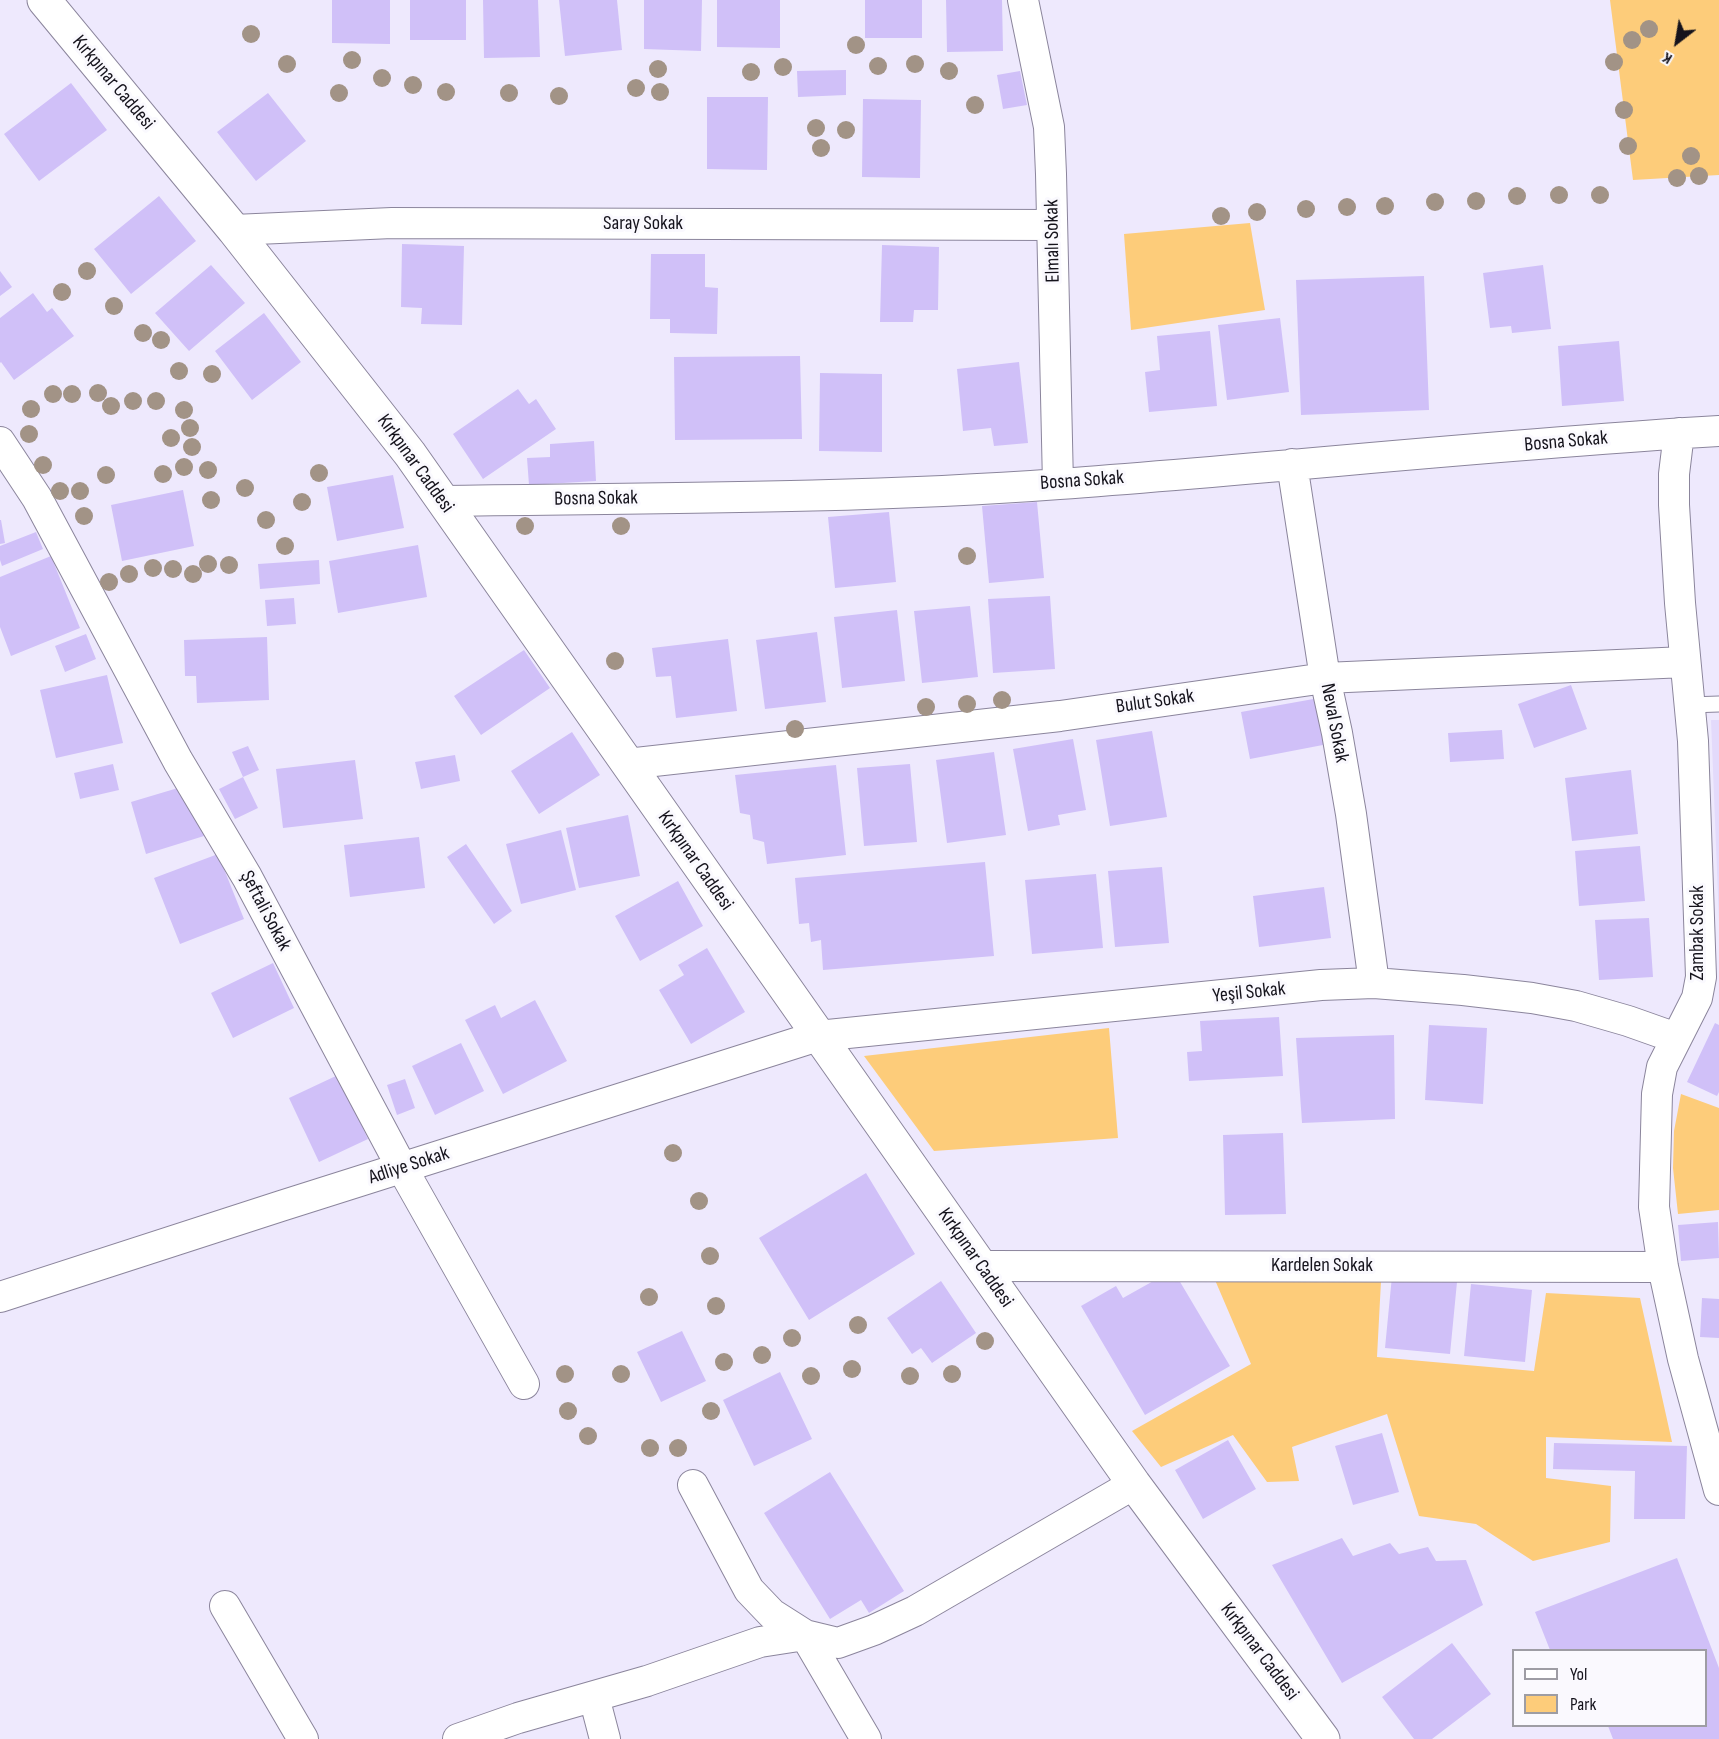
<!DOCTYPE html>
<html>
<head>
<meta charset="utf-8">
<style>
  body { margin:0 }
  #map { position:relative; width:1719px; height:1739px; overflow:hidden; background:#eee9fd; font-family:"Sofia Sans Condensed",sans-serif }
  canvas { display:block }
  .legend { position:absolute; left:1512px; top:1649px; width:195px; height:78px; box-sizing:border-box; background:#faf9fe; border:2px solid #9e9da4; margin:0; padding:8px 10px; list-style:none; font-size:18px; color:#15131c }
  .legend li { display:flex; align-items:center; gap:12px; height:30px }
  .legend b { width:30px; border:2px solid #9e9da4 }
  .north { position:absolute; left:1647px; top:12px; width:60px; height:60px; -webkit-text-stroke:4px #faf9fe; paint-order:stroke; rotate:211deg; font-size:16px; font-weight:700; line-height:24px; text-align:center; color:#15131c }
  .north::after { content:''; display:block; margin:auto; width:21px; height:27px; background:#15131c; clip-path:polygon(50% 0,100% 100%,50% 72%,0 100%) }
</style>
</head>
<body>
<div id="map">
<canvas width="1719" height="1739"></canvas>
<ul class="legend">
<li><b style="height:8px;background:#fff"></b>Yol</li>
<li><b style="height:16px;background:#fdcc7a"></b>Park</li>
</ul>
<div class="north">K</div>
</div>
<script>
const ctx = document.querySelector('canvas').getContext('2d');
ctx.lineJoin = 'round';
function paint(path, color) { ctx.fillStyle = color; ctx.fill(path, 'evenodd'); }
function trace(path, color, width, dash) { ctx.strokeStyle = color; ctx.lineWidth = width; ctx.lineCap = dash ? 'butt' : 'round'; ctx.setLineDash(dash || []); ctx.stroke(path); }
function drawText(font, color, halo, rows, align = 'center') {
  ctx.font = font + ' "Sofia Sans Condensed",sans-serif'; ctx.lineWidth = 6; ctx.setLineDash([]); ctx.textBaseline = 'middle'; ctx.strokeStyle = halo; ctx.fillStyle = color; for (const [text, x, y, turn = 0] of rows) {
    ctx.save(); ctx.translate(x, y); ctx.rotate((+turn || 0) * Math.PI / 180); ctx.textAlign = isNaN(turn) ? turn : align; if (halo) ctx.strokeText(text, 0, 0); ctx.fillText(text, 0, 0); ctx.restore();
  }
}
paint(new Path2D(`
  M1711,720h8v201z`), '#e3dafb');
paint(new Path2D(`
  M1610,0h109v175l-86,5z
  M1250,223l15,87 -134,20 -7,-96z
  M1109,1028l9,110 -184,13 -70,-95z
  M1681,1094l38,14v102l-41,4 -5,-46 1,-37z
  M1215,1280l166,1 -4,76 157,14 12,-78 94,5 32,144 -126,-5v41l65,8 -1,56 -77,19 -57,-37 -57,-8 -32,-102 -95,33 7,34 -32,1 -34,-47 -72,32 -29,-36 119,-67z`), '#fdcc7a');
paint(new Path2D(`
  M332,0h58v44l-58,-1z
  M410,0h56v40h-56z
  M483,0h55l2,57 -56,1z
  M559,0h58l5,50 -57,6z
  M644,0h58l-1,51 -57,-2z
  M717,0h63v48l-63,-1z
  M865,0h57v38h-57z
  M946,0h56l1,51 -56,1z
  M846,70v25l-48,2 -1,-26z
  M1020,71l7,34 -24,4 -6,-34z
  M71,83l36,47 -68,51 -35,-47z
  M268,93l38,48 -50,40 -39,-49z
  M707,97h61l-1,73 -60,-1z
  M863,99l58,1 -1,78 -58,-1z
  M159,196l37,45 -65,53 -37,-45z
  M402,244l62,2 -2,79 -41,-1 1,-16 -21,-1z
  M882,245l57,2 -1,63h-24l-1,12h-33z
  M651,254h54v33l13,1 -1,46 -47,-1v-14h-20z
  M211,265l34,38 -56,48 -34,-38z
  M1543,265l8,64 -39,4 -1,-7 -21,2 -7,-55z
  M0,271l12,16 -12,9z
  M1424,276l5,134 -128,5 -5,-135z
  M33,293l14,19 5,-4 22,28 -60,44 -13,-18 -1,1v-45z
  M264,313l37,49 -49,38 -37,-49z
  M1280,318l9,74 -62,8 -9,-75z
  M1210,331l7,75 -68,6 -4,-40 15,-2 -3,-34z
  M1619,341l5,60 -62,5 -4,-60z
  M800,356l2,83 -127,1 -1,-83z
  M1019,362l9,81 -34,3 -3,-18 -28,3 -6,-62z
  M820,373l62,1v78l-63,-1z
  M518,389l11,15 7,-5 20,30 -73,50 -30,-45z
  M594,441l2,40 -67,4 -2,-27 23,-1v-13z
  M393,475l11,53 -67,13 -10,-54z
  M183,490l11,56 -72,15 -11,-56z
  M1037,502l7,76 -55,5 -7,-77z
  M889,512l7,70 -61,6 -7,-71z
  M0,520h1l4,23 -5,1z
  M36,532l7,17 -41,17 -2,-6v-14z
  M418,545l9,52 -89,16 -9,-52z
  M51,556l29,72 -69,28 -11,-29v-50z
  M319,560l1,24 -60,5 -2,-25z
  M1050,596l5,73 -62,4 -5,-74z
  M294,598l2,26 -29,2 -2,-26z
  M970,606l8,71 -56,6 -8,-72z
  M897,610l8,71 -63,7 -8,-71z
  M817,632l9,70 -61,7 -9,-69z
  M86,634l10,25 -31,13 -10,-26z
  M267,637l2,63 -72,3 -1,-27h-11l-1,-36z
  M728,639l9,72 -61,7 -5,-42 -15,1 -4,-29z
  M524,650l26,38 -69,47 -27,-39z
  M107,675l16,68 -67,15 -16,-68z
  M1571,685l16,44 -53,19 -16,-44z
  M1319,698l9,46 -78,15 -9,-47z
  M1502,730l2,29 -54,3 -2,-29z
  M1152,731l15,86 -57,9 -14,-86z
  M572,732l28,43 -61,39 -28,-43z
  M1073,739l13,71 -28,5 2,10 -32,6 -15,-82z
  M248,746l11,24 -16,7 -11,-25z
  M994,752l12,83 -59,8 -11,-83z
  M455,755l5,26 -39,8 -6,-27z
  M355,760l8,59 -80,9 -7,-59z
  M113,764l6,26 -39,9 -6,-26z
  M910,764l7,78 -53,4 -7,-78z
  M836,765l10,90 -79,9 -3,-22 -11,-3 -3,-24 -10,-2 -5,-38z
  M1631,770l7,64 -66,7 -7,-63z
  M243,777l15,31 -23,11 -16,-30z
  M188,785l16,51 -58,18 -15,-52z
  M628,815l12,61 -61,12 -13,-60z
  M561,830l15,60 -55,14 -15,-60z
  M419,837l6,51 -75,9 -6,-52z
  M466,844l46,67 -18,13 -47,-67z
  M1640,846l5,55 -66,5 -4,-55z
  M218,854l26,65 -64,25 -26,-66z
  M985,862l9,94 -171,14 -2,-30 -10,2 -2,-19 -10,1 -4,-46z
  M1162,867l7,76 -54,4 -7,-76z
  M1096,874l7,74 -71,6 -7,-74z
  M678,881l25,45 -63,35 -25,-45z
  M1324,887l7,51 -72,9 -6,-51z
  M1649,918l4,59 -54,3 -4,-60z
  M707,948l38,64 -54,32 -32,-54 25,-15 -6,-10z
  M273,963l21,45 -61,30 -22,-45z
  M535,1000l32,61 -64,33 -38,-74 30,-15 6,13z
  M1279,1017l4,59 -94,5 -2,-29 15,-1 -2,-30z
  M1715,1023l4,2v67l-2,4 -30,-14z
  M1429,1025l58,3 -4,76 -58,-4z
  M1394,1035l1,84 -93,4 -6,-85z
  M461,1043l23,48 -49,24 -23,-49z
  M338,1075l30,64 -49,23 -30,-64z
  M405,1079l10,29 -18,7 -10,-30z
  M1283,1133l3,81 -61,1 -2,-80z
  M866,1173l49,81 -106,66 -50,-82z
  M1718,1222l1,36 -38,3 -3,-36z
  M1173,1270l57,96 -85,49 -64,-109 35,-20 7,12z
  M1392,1276l65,6 -7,72 -65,-6z
  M941,1281l35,52 -44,30 -11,-15 -9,6 -25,-36z
  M1471,1284l61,6 -7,72 -61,-6z
  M1702,1298l17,1v39l-19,-1z
  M682,1331l24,50 -45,21 -24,-50z
  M780,1372l32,67 -58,27 -31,-66z
  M1382,1433l17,59 -46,13 -18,-59z
  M1228,1440l28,49 -53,30 -28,-49z
  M1554,1443l133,3 -2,73h-51l1,-48 -82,-2z
  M830,1472l74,119 -35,22 -8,-13 -31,19 -66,-106z
  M1342,1538l11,18 37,-13 9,11 29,-7 8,14 30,-1 17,45 -141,78 -70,-118z
  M1677,1558l42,110v71h-106l-5,-13h98v-76h-156l-15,-38z
  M1452,1643l39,51 -59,45h-18l-32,-42z`), '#d0c0f8');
const lane = new Path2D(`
  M1690,705l29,-1`);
const street = new Path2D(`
  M1023,0l26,127 2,47 7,310
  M234,230l158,-7 660,2
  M1679,433l-5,41v31l6,98 13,138 8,236 -4,21 -35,69 -5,27 -3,113 9,60 20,92 36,131
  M0,442l37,56 141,263 69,116 155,291 122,216
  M1292,464l33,214 12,55 14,81 23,169
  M442,501c206,-3 412,-2 617,-17 220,-16 440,-40 660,-53
  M627,764l433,-48 265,-38 360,-16
  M981,1266l682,1
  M0,1297l281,-91 537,-170 503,-51 53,-2 89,7 69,8 44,8 52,15 48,17
  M693,1485l56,105 23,24 33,21 61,104
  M225,1606l78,133
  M594,1697l11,42
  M458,1739l60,-21 129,-37 113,-39 45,-7 33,8 36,-13 41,-19 219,-127`);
const secondary = new Path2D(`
  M44,0l190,230 176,224 724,1030 189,255`);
trace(lane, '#8b859c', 17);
trace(street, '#8b859c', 32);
trace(secondary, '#8b859c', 35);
trace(lane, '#fff', 15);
trace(street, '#fff', 30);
trace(secondary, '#fff', 33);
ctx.fillStyle = '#a29386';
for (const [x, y] of [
  [1649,29],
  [251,34],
  [1632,40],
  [856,45],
  [352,60],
  [1614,62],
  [287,64],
  [915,64],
  [878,66],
  [783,67],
  [658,69],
  [949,71],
  [751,72],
  [382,78],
  [413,85],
  [636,88],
  [446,92],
  [660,92],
  [339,93],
  [509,93],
  [559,96],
  [975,105],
  [1624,110],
  [816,128],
  [846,130],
  [1628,146],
  [821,148],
  [1691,156],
  [1699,176],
  [1677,178],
  [1559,195],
  [1600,195],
  [1517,196],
  [1476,201],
  [1435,202],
  [1385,206],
  [1347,207],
  [1306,209],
  [1257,212],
  [1221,216],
  [87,271],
  [62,292],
  [114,306],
  [143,333],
  [161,340],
  [179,371],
  [212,374],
  [98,393],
  [53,394],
  [72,394],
  [133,401],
  [156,401],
  [111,406],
  [31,409],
  [184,410],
  [190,428],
  [29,434],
  [171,438],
  [192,447],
  [43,465],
  [184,467],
  [208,470],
  [319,473],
  [163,474],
  [106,475],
  [245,488],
  [60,491],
  [80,491],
  [211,500],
  [302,502],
  [84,516],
  [266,520],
  [525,526],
  [621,526],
  [285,546],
  [967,556],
  [208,564],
  [229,565],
  [153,568],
  [173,569],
  [129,574],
  [193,574],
  [109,582],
  [615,661],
  [1002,700],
  [967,704],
  [926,707],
  [795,729],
  [673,1153],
  [699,1201],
  [710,1256],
  [649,1297],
  [716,1306],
  [858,1325],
  [792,1338],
  [985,1341],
  [762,1355],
  [724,1362],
  [852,1369],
  [565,1374],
  [621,1374],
  [952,1374],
  [811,1376],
  [910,1376],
  [568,1411],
  [711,1411],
  [588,1436],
  [650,1448],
  [678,1448]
]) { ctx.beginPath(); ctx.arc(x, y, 9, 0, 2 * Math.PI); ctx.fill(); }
drawText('20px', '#15131c', '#faf9fe', [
  ["Kırkpınar Caddesi",113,83,50],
  ["Saray Sokak",643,224],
  ["Elmalı Sokak",1053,241,-91],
  ["Bosna Sokak",1566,442,-5],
  ["Kırkpınar Caddesi",415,464,54],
  ["Bosna Sokak",1082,481,-4],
  ["Bosna Sokak",596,499,-1],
  ["Bulut Sokak",1155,702,-8],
  ["Neval Sokak",1334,723,79],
  ["Kırkpınar Caddesi",695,861,55],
  ["Şeftali Sokak",265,911,62],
  ["Zambak Sokak",1698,933,-90],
  ["Yeşil Sokak",1249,993,-6],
  ["Adliye Sokak",409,1166,-18],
  ["Kırkpınar Caddesi",975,1258,55],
  ["Kardelen Sokak",1322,1266],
  ["Kırkpınar Caddesi",1259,1652,53]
]);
</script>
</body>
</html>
